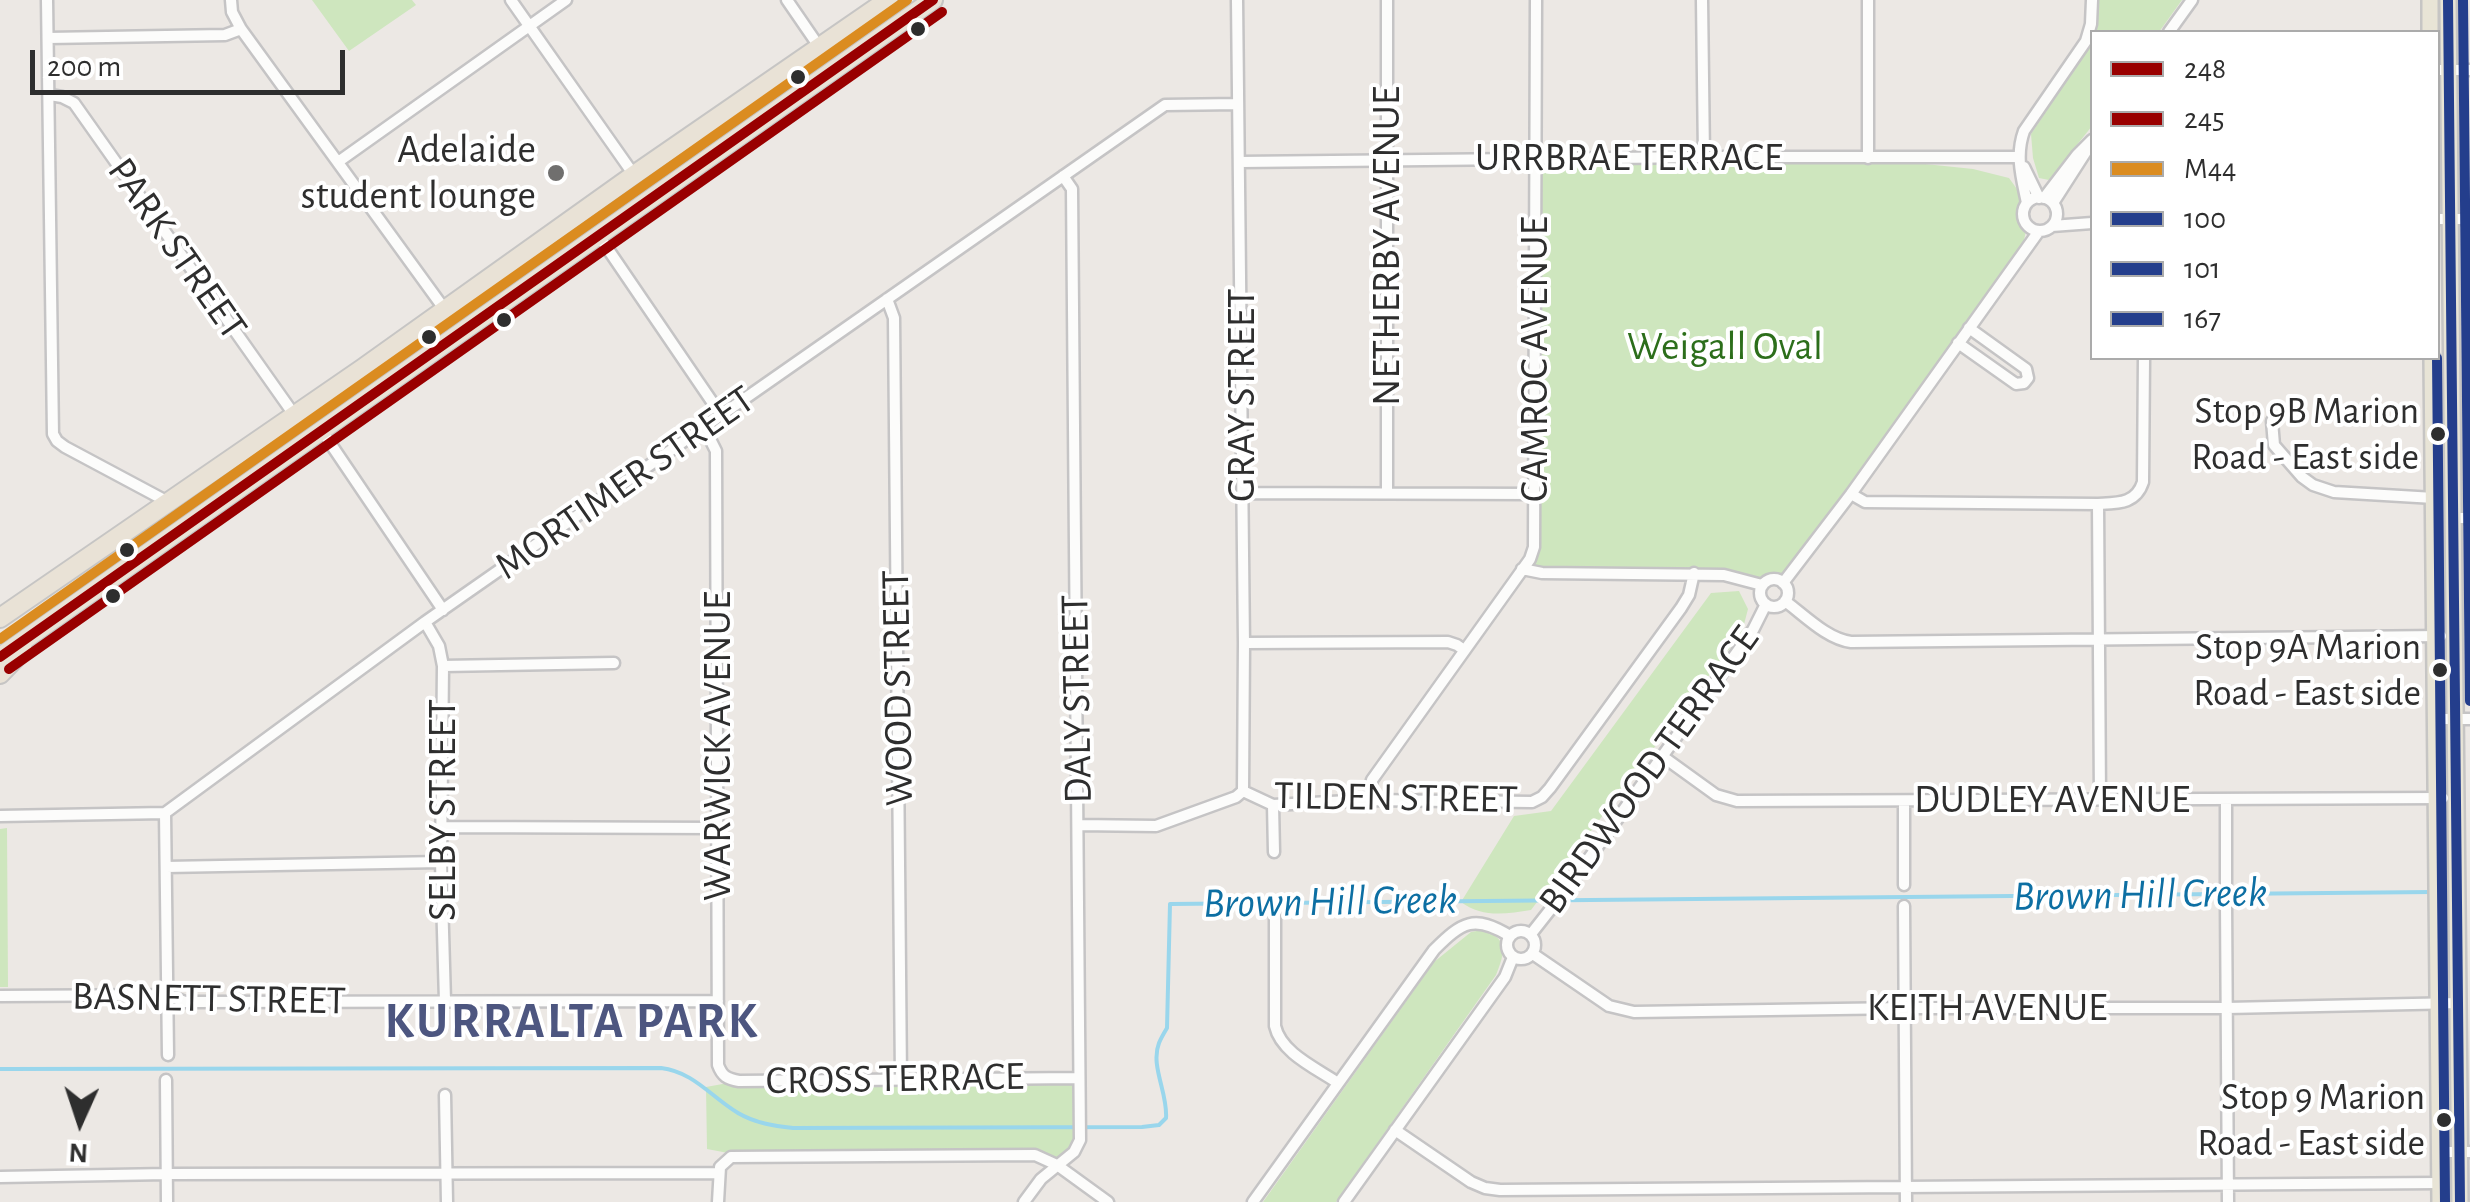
<!DOCTYPE html>
<html>
<head>
<meta charset="utf-8">
<style>
  body { margin:0 }
  #map { position:relative; width:2470px; height:1202px; overflow:hidden; background:#ece8e4; font-family:"Alegreya Sans",sans-serif }
  canvas { display:block }
  .legend { position:absolute; left:2090px; top:30px; width:350px; height:330px; box-sizing:border-box; background:#fff; border:2px solid #ababab; margin:0; padding:12px 18px; list-style:none; font-size:30px; color:#2e2e2e }
  .legend li { display:flex; align-items:center; gap:20px; height:50px }
  .legend b { width:50px; border:2px solid #ababab }
  .north { position:absolute; left:30px; top:1072px; width:100px; height:100px; -webkit-text-stroke:8px #fff; paint-order:stroke; rotate:183deg; font-size:28px; font-weight:700; line-height:40px; text-align:center; color:#2e2e2e }
  .north::after { content:''; display:block; margin:auto; width:35px; height:45px; background:#2e2e2e; clip-path:polygon(50% 0,100% 100%,50% 72%,0 100%) }
  .scale { position:absolute; left:30px; top:50px; width:315px; height:45px; box-sizing:border-box; border:5px solid #2e2e2e; border-top:0; padding-left:12px; font-size:30px; line-height:35px; white-space:nowrap; color:#2e2e2e; -webkit-text-stroke:8px #fff; paint-order:stroke }
</style>
</head>
<body>
<div id="map">
<canvas width="2470" height="1202"></canvas>
<ul class="legend">
<li><b style="height:12px;background:#900"></b>248</li>
<li><b style="height:12px;background:#900"></b>245</li>
<li><b style="height:12px;background:#db8c20"></b>M44</li>
<li><b style="height:12px;background:#243e8c"></b>100</li>
<li><b style="height:12px;background:#243e8c"></b>101</li>
<li><b style="height:12px;background:#243e8c"></b>167</li>
</ul>
<div class="north">N</div>
<div class="scale">200 m</div>
</div>
<script>
const ctx = document.querySelector('canvas').getContext('2d');
ctx.lineJoin = 'round';
function paint(path, color) { ctx.fillStyle = color; ctx.fill(path, 'evenodd'); }
function trace(path, color, width, dash) { ctx.strokeStyle = color; ctx.lineWidth = width; ctx.lineCap = dash ? 'butt' : 'round'; ctx.setLineDash(dash || []); ctx.stroke(path); }
function drawText(font, color, halo, rows, align = 'center') {
  ctx.font = font + ' "Alegreya Sans",sans-serif'; ctx.lineWidth = 8; ctx.setLineDash([]); ctx.textBaseline = 'middle'; ctx.strokeStyle = halo; ctx.fillStyle = color; for (const [text, x, y, turn = 0] of rows) {
    ctx.save(); ctx.translate(x, y); ctx.rotate((+turn || 0) * Math.PI / 180); ctx.textAlign = isNaN(turn) ? turn : align; if (halo) ctx.strokeText(text, 0, 0); ctx.fillText(text, 0, 0); ctx.restore();
  }
}
paint(new Path2D(`
  M312,0h100l4,5 -67,46z
  M2099,0h83l-23,32h-63z
  M2092,42v84l-43,54 -10,-2 -6,-20 -2,-24z
  M1536,158h332l105,11 36,9 18,25 -4,9 4,13 -6,31 -238,327 -11,-4 -10,6 -38,-10 -202,-6 12,-22z
  M1739,591l9,18 -6,23 -211,278c-25,4 -49,8 -70,-8l53,-86 37,-5 160,-218z
  M7,828l1,159h-8v-158z
  M1482,930c27,8 23,23 14,45l-160,227h-73l171,-240 37,-30z
  M1079,1078l-1,67 -21,20 -23,-10 -290,1 -37,-7 -1,-62 33,-6z`), '#cee6be');
trace(new Path2D(`
  M0,1069l661,-1c33,4 50,29 77,45 17,10 36,13 55,15l349,-1 17,-2 7,-7c2,-25 -16,-52 -7,-75 2,-5 5,-10 8,-15l3,-124 1262,-12`), '#99d6ec', 4);
const minor = new Path2D(`
  M47,0l6,434 4,7 8,6 103,55
  M231,0l1,12 9,17 204,281
  M511,0l123,175
  M787,0l33,48
  M1237,0l7,643 -1,148
  M1702,0l2,157
  M1868,0v158
  M2169,32l23,-32
  M48,38l177,-3 16,-6
  M2438,70h32
  M50,95l12,2 12,6 221,313
  M338,162l228,-162
  M1240,162l464,-5h315
  M2024,167l15,31
  M2023 214a17 17 0 1 1 34 0a17 17 0 1 1-34 0Z
  M2044,198l33,-43 15,-15
  M2027,203c-5,-25 -12,-47 -3,-72l62,-90 5,-17 1,-24
  M2053,203l34,-53
  M2438,219h32
  M2052,226l40,-3
  M599,236l122,179
  M887,299l7,19 7,761
  M1958,343l58,41 8,-1 4,-5 -2,-9 -57,-41
  M2272,421l2,24 28,32 11,8 21,7 100,6
  M705,429l11,22 2,614c4,11 9,14 21,16l340,-3
  M322,431l121,179
  M1387,492v-492
  M1242,493l293,1
  M1851,494l14,8 233,2c20,-1 38,0 45,-22l1,-124
  M2098,504l2,295
  M2454,518h16
  M1522,569l20,4 182,2 38,10
  M1760 593a14 14 0 1 1 28 0a14 14 0 1 1-28 0Z
  M1783,583l68,-89 188,-263
  M1785,601c19,14 42,38 66,41l590,-6
  M425,622l14,24 4,20 -2,196 4,139
  M1244,643l204,-1 9,3 7,5
  M443,666l171,-3
  M2436,719h34
  M1662,756l54,39 21,6 706,-3
  M1368,800l4,-20 158,-221 4,-12 2,-547
  M1904,801v84
  M1273,805l1,47
  M165,813l3,242
  M0,816l165,-3 260,-191 740,-517 73,-1
  M1078,825l78,1 80,-29 7,-6 30,14 95,-5 164,2 10,-5 8,-9 131,-180 8,-13 5,-22
  M441,827l278,1
  M166,867l275,-5
  M2226,884v-85
  M2226,903l2,299
  M1904,906l2,296
  M1275,911v115c6,27 41,42 63,57
  M1507 945a14 14 0 1 1 28 0a14 14 0 1 1-28 0Z
  M1531,934l41,-52 181,-252 13,-26
  M1533,954l76,52 25,6 271,-4h322l232,-5
  M0,996l167,-1 18,7 533,-1
  M166,1080l1,122
  M445,1095l2,107
  M1395,1130l76,52 14,6 15,2 939,-7
  M2439,1152h31
  M0,1177l167,-3 552,-1
  M718,1202l2,-35 11,-10 304,-2 22,10 51,37
  M1024,1202l17,-23 33,-27 6,-12 -8,-951 -9,-13
  M1253,1202l181,-252c28,-28 40,-36 76,-14
  M1344,1202l161,-225 8,-20`);
const primary = new Path2D(`
  M2430,0v32
  M2448,0l12,1202
  M2432,358l8,844`);
const trunk = new Path2D(`
  M0,618l362,-249 272,-194 254,-175
  M0,657l933,-657
  M0,674l23,-24`);
trace(minor, '#c5c4c5', 15);
trace(primary, '#c6c5c4', 20);
trace(trunk, '#c6c5c4', 22);
trace(minor, '#fcfcfb', 10);
trace(primary, '#e8e4d6', 15);
trace(trunk, '#e9e2d6', 18);
trace(new Path2D(`
  M0,657l933,-657`), '#900', 10);
trace(new Path2D(`
  M9,669l933,-657`), '#900', 10);
trace(new Path2D(`
  M0,639l907,-639`), '#db8c20', 10);
trace(new Path2D(`
  M2448,0l12,1202`), '#243e8c', 10);
trace(new Path2D(`
  M2437,358l8,844`), '#243e8c', 10);
trace(new Path2D(`
  M2463,0l7,701`), '#243e8c', 10);
for (const [x, y, r, color] of [
  [918,29,9,"#2e2e2e"],
  [798,77,9,"#2e2e2e"],
  [556,173,10,"#706f6e"],
  [504,320,9,"#2e2e2e"],
  [429,337,9,"#2e2e2e"],
  [2438,434,9,"#2e2e2e"],
  [127,550,9,"#2e2e2e"],
  [113,596,9,"#2e2e2e"],
  [2440,670,9,"#2e2e2e"],
  [2444,1120,9,"#2e2e2e"]
]) { const dot = new Path2D(); dot.arc(x, y, r, 0, 2 * Math.PI); ctx.fillStyle = color; ctx.fill(dot); trace(dot, '#fff', 4); }
drawText('38px', '#2e2e2e', '#fff', [
  ["Stop 9B Marion",2419,412],
  ["Road - East side",2419,458],
  ["Stop 9A Marion",2421,648],
  ["Road - East side",2421,694],
  ["Stop 9 Marion",2425,1098],
  ["Road - East side",2425,1144]
], 'right');
drawText('40px', '#2e2e2e', '#fff', [
  ["Adelaide",536,150],
  ["student lounge",536,196]
], 'right');
drawText('40px', '#2e2e2e', '#fff', [
  ["URRBRAE TERRACE",1629,158],
  ["NETHERBY AVENUE",1387,246,-90],
  ["PARK STREET",177,249,55],
  ["CAMROC AVENUE",1535,359,-90],
  ["GRAY STREET",1242,395,-90],
  ["MORTIMER STREET",625,483,-35],
  ["WOOD STREET",898,688,-91],
  ["DALY STREET",1077,699,-91],
  ["WARWICK AVENUE",718,746,-90],
  ["BIRDWOOD TERRACE",1649,770,-54],
  ["TILDEN STREET",1396,798,1],
  ["DUDLEY AVENUE",2052,800],
  ["SELBY STREET",443,810,-90],
  ["BASNETT STREET",209,999,1],
  ["KEITH AVENUE",1987,1008],
  ["CROSS TERRACE",895,1079,-1]
]);
drawText('40px', '#2c6e1b', '#fff', [
  ["Weigall Oval",1725,347]
]);
drawText('italic 42px', '#0d6fa3', '#fff', [
  ["Brown Hill Creek",2140,895,-1],
  ["Brown Hill Creek",1330,902,-1]
]);
ctx.letterSpacing = '2.5px';
drawText('bold 50px', '#4d5680', '#fff', [
  ["KURRALTA PARK",572,1022]
]);
ctx.letterSpacing = '0px';
</script>
</body>
</html>
